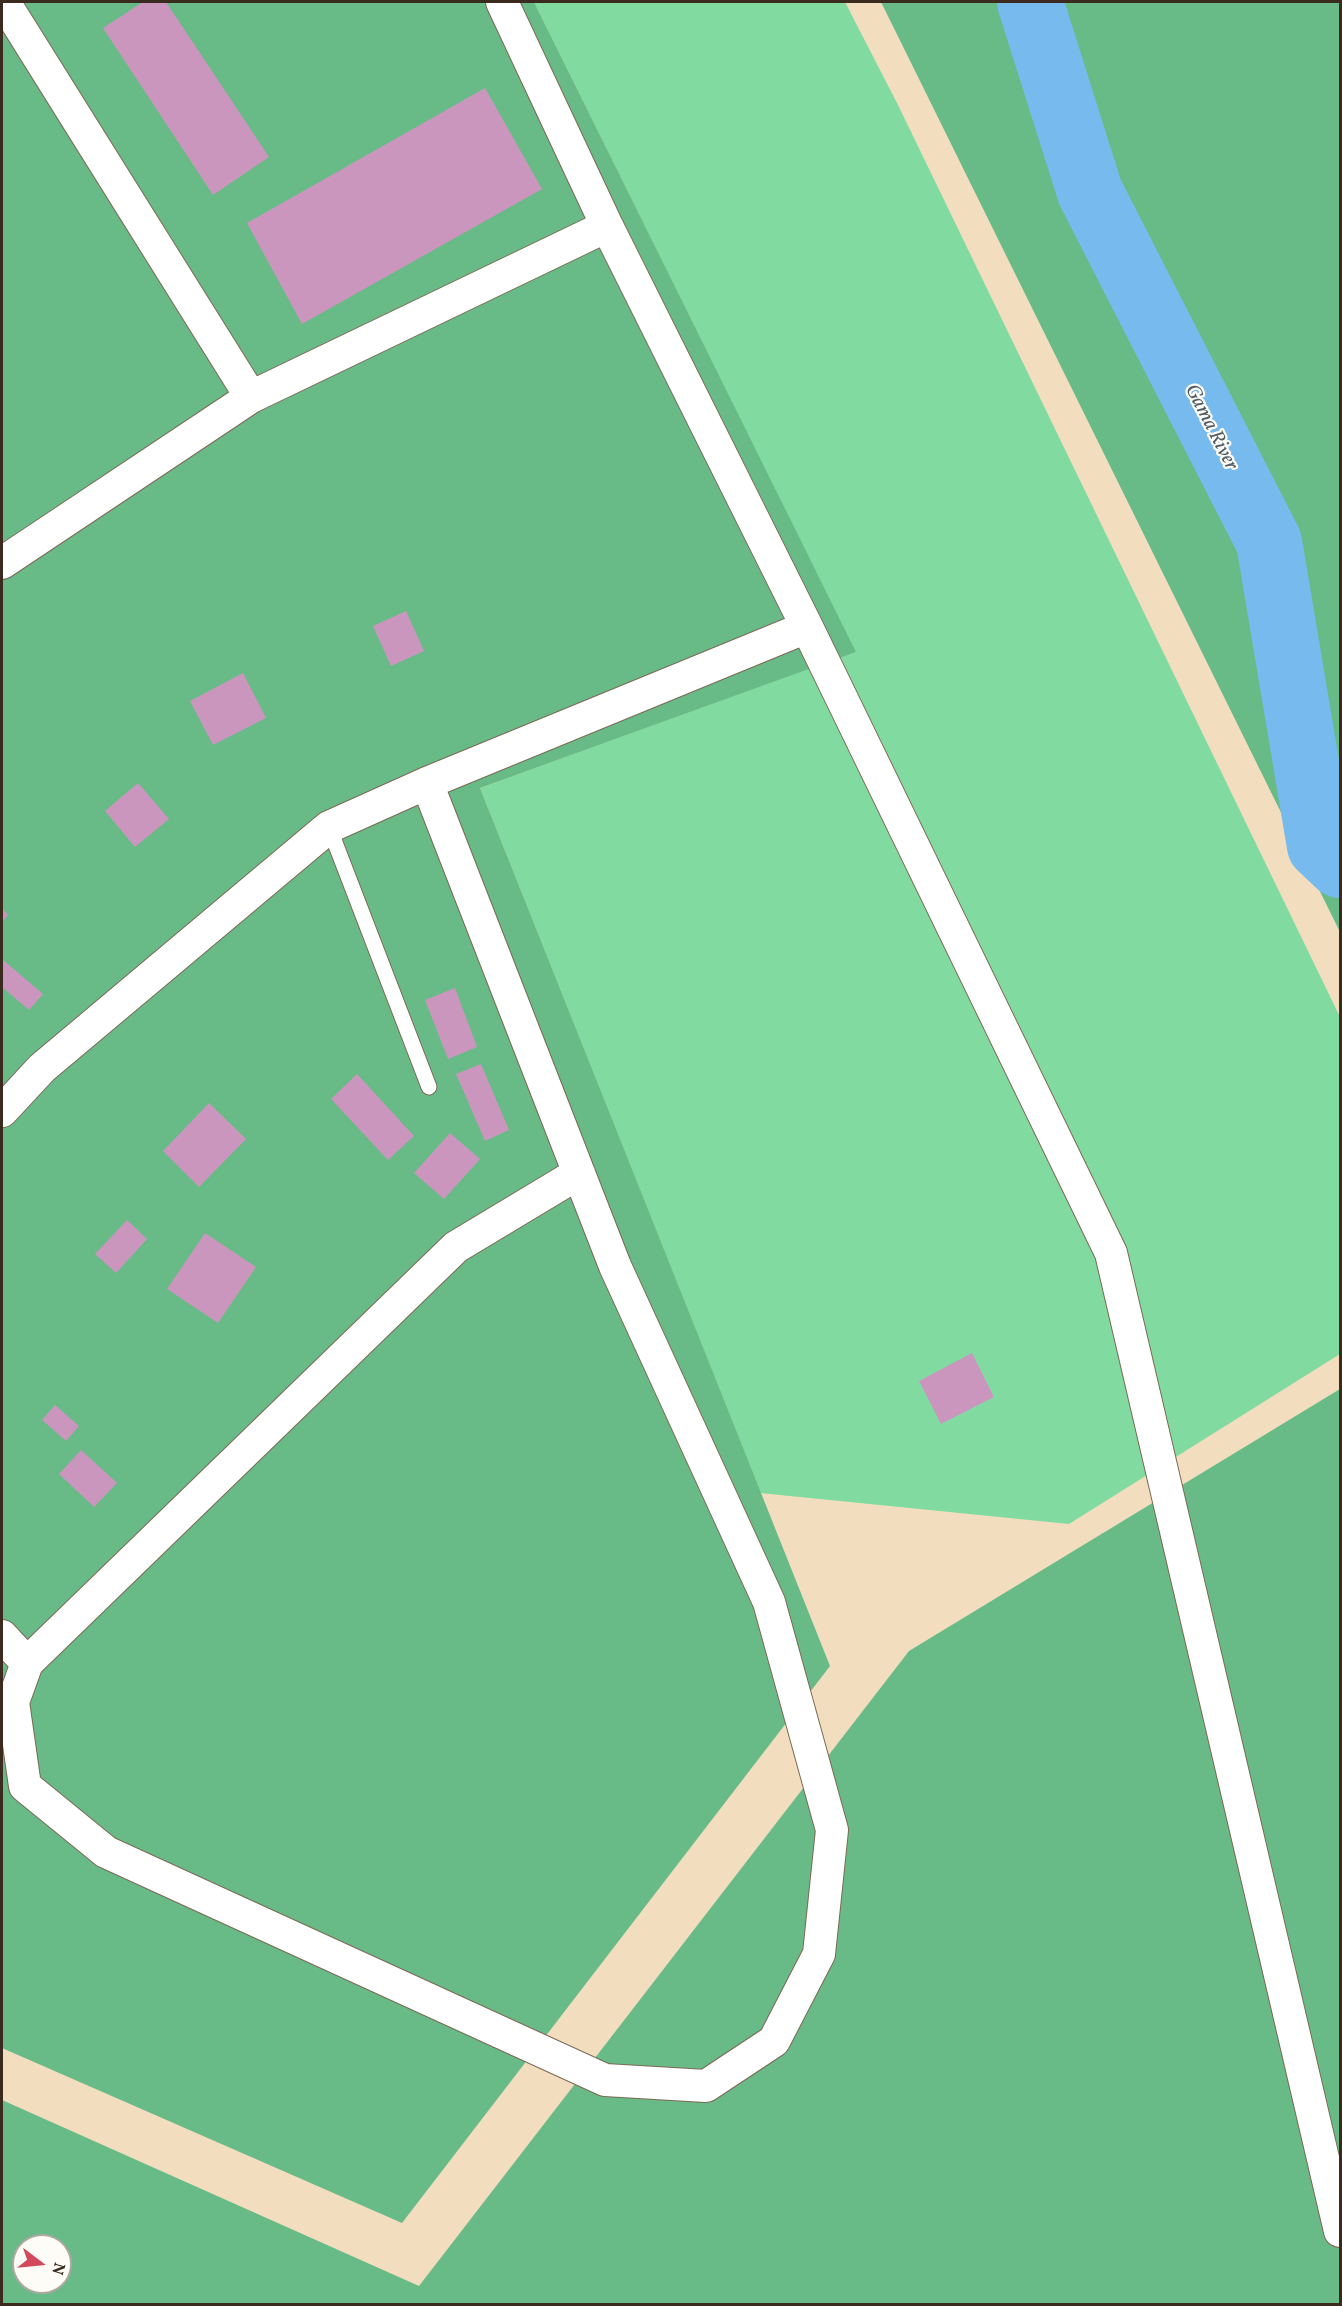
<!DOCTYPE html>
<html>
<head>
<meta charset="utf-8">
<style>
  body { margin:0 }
  #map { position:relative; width:1342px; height:2306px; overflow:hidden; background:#f2ddbf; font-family:Vollkorn,serif }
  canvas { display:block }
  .frame { position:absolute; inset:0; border:3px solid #3b2a1e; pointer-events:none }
  .north { position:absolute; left:12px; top:2234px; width:60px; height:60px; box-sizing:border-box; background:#fdfcf7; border:2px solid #afa8a0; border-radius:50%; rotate:106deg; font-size:16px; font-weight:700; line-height:24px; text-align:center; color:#3b2a1e }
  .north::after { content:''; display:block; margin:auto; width:21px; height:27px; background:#d1495b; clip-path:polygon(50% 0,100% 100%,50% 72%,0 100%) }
</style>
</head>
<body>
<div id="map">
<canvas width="1342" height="2306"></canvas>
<div class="frame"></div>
<div class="north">N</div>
</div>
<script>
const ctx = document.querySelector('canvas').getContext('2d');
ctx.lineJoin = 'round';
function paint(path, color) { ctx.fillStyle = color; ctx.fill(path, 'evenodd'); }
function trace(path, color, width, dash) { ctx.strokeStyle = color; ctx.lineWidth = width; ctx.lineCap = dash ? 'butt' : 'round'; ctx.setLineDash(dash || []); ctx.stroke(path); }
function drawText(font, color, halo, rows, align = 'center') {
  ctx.font = font + ' Vollkorn,serif'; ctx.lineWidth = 4.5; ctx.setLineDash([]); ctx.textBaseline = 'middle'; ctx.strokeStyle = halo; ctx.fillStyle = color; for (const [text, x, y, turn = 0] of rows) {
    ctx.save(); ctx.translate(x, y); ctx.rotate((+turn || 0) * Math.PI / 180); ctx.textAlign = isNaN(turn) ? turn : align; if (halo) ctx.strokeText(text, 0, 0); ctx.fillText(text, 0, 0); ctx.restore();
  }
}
paint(new Path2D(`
  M534,2h311l53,103 442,912v337l-271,170 -309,-31 -280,-705 375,-136z`), '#81dba1');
paint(new Path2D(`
  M2,2h532l322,650 -376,136 350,878 -428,557 -400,-175z
  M881,2h459v930z
  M1340,1389v915h-1338v-204l417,186 490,-635zM24,2246h36v36h-36z`), '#68bb87');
trace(new Path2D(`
  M1030,2l60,190 179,350 51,304 20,19`), '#77baed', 66);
paint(new Path2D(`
  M143,2h23l103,155 -56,38 -110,-167z
  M485,88l57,101 -240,135 -55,-101z
  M406,611l18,40 -33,15 -18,-40z
  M243,673l23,45 -53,27 -23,-44z
  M138,783l31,36 -34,28 -30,-36z
  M2,908l6,7 -6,7z
  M2,959l41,35 -14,16 -27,-23z
  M455,988l22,59 -29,12 -23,-59z
  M481,1064l28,66 -24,11 -29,-67z
  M357,1074l57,62 -26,24 -57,-61z
  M209,1103l37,36 -47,48 -36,-36z
  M450,1133l30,26 -36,40 -30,-26z
  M127,1220l20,19 -31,34 -21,-19z
  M205,1233l51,34 -38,56 -51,-34z
  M972,1353l22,44 -53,27 -22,-43z
  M55,1405l24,21 -13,15 -24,-21z
  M81,1450l36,33 -23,24 -35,-33z`), '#ca96be');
const lane = new Path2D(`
  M329,827l100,260`);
const street = new Path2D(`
  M4,2l247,395
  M502,2l105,224 200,401 304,626 229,978
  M2,563l249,-166 356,-171
  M427,783l188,483 154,336 63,228 -13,124 -45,87 -68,45 -101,-6 -499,-228 -81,-66 -12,-84 14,-39 429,-416 123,-74
  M2,1111l40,-43 287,-241 98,-44 380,-156
  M2,1636l25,27`);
trace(lane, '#7b6956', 17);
trace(street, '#7b6956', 34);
trace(lane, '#fff', 15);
trace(street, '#fff', 32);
drawText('italic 20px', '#505c66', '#fdfcf7', [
  ["Gama River",1210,428,63]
]);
</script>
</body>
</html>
